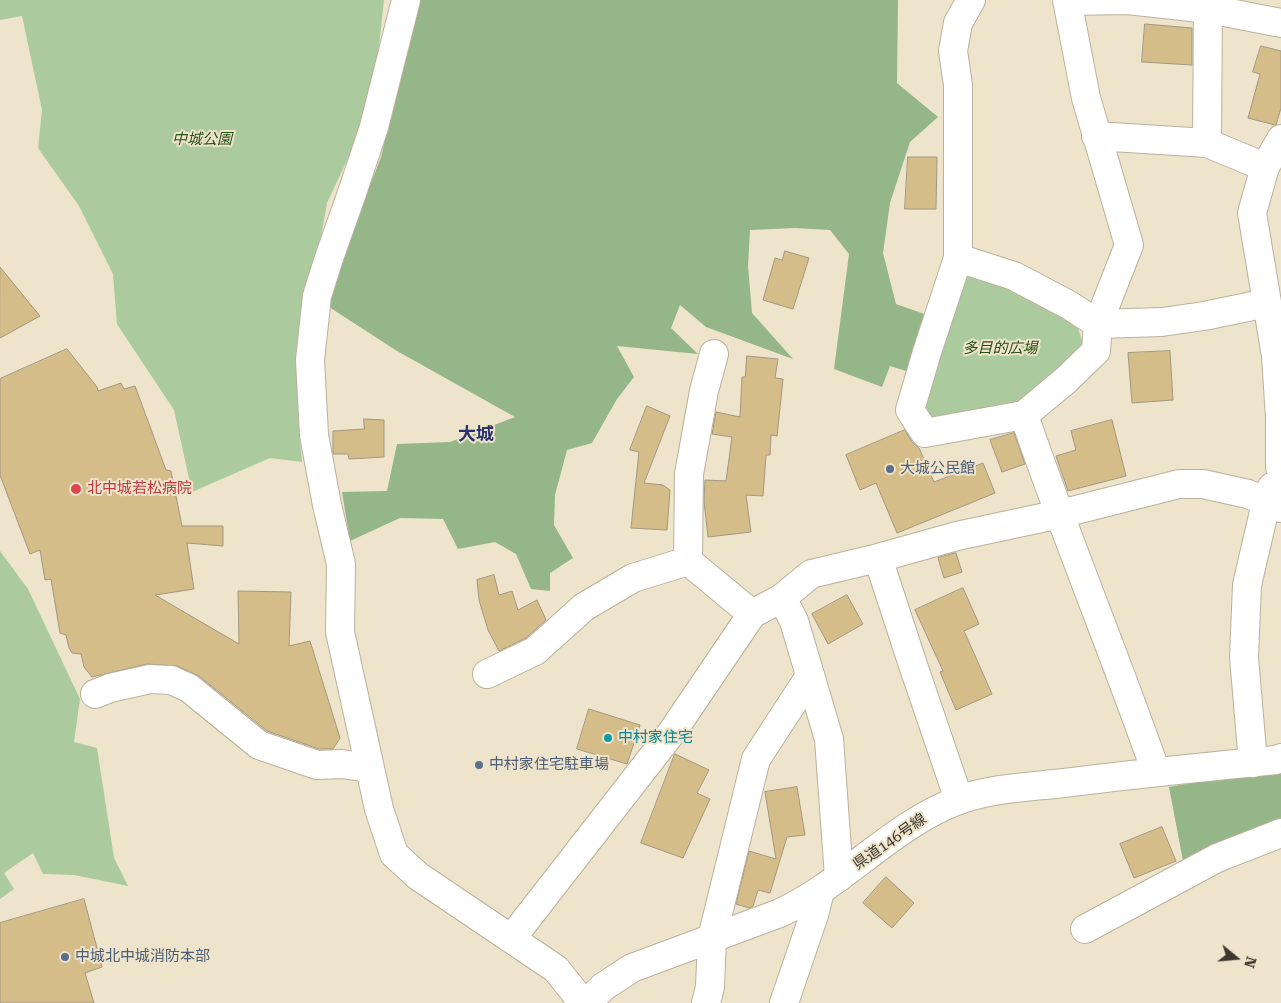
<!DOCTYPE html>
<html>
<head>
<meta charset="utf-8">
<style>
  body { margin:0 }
  #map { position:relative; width:1281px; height:1003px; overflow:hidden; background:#eee3cb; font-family:"Roboto Serif",serif }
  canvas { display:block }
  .north { position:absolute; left:1211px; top:933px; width:50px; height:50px; -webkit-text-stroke:4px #eee3cb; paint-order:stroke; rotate:107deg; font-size:14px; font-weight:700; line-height:20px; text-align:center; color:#3c382e }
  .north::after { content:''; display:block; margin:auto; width:18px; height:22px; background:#3c382e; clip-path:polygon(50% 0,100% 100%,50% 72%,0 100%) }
</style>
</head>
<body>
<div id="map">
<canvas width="1281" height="1003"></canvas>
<div class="north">N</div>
</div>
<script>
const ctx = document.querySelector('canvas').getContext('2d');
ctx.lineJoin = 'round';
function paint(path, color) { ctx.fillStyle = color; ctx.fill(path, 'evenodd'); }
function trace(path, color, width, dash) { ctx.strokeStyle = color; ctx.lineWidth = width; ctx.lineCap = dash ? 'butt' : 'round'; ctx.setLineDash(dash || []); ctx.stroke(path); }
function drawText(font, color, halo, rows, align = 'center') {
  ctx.font = font + ' "Roboto Serif","Noto Sans JP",serif'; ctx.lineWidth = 4; ctx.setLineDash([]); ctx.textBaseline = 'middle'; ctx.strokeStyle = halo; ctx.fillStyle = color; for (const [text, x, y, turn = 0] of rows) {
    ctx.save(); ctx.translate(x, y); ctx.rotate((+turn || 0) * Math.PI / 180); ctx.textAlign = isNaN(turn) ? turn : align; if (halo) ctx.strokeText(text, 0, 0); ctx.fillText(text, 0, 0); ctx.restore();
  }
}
paint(new Path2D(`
  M0,0h384l-5,46 -14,76 -38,81 -21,119 -8,93 4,47 -32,-4 -78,34 -18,-82 -57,-86 -4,-50 -34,-68 -41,-58 4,-38 -20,-94 -22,4z
  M963,269l50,19 64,37 7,22 -58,58 -86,16 -22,-11z
  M0,551l28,38 52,110 -6,43 23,6 17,110 14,28 -54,-11 -31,-1 -10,-21 -29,20 10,16 -14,10z`), '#abcb9f');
paint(new Path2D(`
  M416,0h482l-1,83 41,34 -28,25 -20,61 -7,50 13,51 31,11 -18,57 -19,-6 -8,21 -48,-18 15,-115 -19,-24 -35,-2 -45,2 -2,36 4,47 41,46 -87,-32 -26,-22 -9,23 27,26 -81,-8 17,31 -17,22 -25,44 -25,7 -12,45 -1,30 19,33 -23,15v18l-19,-2 -15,-35 -21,-12 -37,7 -15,-30 -43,-1 -50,23 -8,-49 45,-1 10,-47 53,-2 65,-25 -118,-66 -71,-46 17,-51 38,-97z
  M1281,772v51l-98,38 -14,-74 66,-12 31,1z`), '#95b688');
const building = new Path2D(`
  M1145,24l47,4v37l-50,-3z
  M1261,46l20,5v57l-5,17h-1l-27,-7 12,-44 -7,-2z
  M908,157h29l-1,52h-31z
  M785,251l24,7 -16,51 -30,-9 12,-42 7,2z
  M0,267l40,49 -40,22z
  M67,349l30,38 1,4 23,-8 3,6 11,-3 31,84 5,1 11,55h41v20l-36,-3 7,46 -39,6 84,49 -1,-53 53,1 -2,54 21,-5 30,97 -7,11h-14l-52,-18 -68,-55 -22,-10 -30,-2 -55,13 -8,-10 -3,-13 -9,-1 -3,-5 -3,-13 -6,-2 -9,-54 -6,1 -5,-30 -10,4 -30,-79v-96z
  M1170,351l3,49 -41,3 -4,-50z
  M747,356l31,3 -3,19 8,1 -6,57 -6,-1 -1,20h-4l-3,41 -17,-1 5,37 -43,5 -4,-36 1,-21 21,1 6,-44 -20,-3 4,-22 24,5 2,-40h3z
  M647,406l23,10 -26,67 19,2 7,5 -3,40 -36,-2 8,-76 -9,-2z
  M364,419l20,1v37l-35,2 -1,-5h-15v-23l31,-2z
  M1112,420l14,56 -58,15 -12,-35 20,-6 -5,-19z
  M905,430l7,12 7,6 15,34 49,-19 12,30 -98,40 -21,-50 -16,7 -14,-35z
  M1014,433l11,31 -23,8 -12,-32z
  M956,553l6,19 -18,6 -6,-20z
  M494,575l5,20 13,-4 6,19 19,-10 9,20 -20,18 -27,13 -11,-21 -9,-30 -2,-20z
  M963,588l16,36 -15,7 28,63 -36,16 -16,-38 3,-1 -28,-61z
  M847,595l16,29 -35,20 -16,-30z
  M589,709l51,16 -13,39 -50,-15z
  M675,754l34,16 -12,23 13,6 -27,59 -42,-15z
  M797,787l8,48 -18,2 -17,56 -12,-3 -5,16 -4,2 -13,-4 13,-53 27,8 -11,-67z
  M1162,827l14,34 -42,17 -14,-34z
  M886,877l28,26 -22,25 -29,-25z
  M84,899l18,68 -17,6 9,30h-94v-80z`);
paint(building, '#d5bd89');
trace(building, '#a29781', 1);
const minor = new Path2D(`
  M406,0l-32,127 -22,66 -23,65 -12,38 -7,64 4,75 13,70 14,59 -1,68 39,177 15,45 24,22 138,93 20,25 4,9
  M1067,0l19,98 43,147 -31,79 64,-2 42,-6 63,-13
  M1067,1l61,-1 81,9 72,14
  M1096,136l111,7 58,24
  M1207,143l1,-143
  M958,258l-31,94 -17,58 15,23 99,-18 42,-35 30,-29 2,-27 -29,-19 -55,-29 -56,-18v-173l-5,-34 5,-28 13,-23
  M714,354l-10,37 -15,83 -1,87 64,53
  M1024,415c41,120 90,237 132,357
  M1280,467v-49l-4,-62 -24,-143 13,-46 16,-28
  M878,558l34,104 47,138
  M782,598l12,23 35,118 10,138
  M487,674l48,-23 49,-44 49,-29 55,-17
  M95,694l15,-6 40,-9 21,1 18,8 70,57 58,20 25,-1 27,4
  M1253,763l-9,-106 3,-72 19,-82 6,-16
  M1085,929l132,-71 64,-25
  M511,939l161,-207 80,-118 30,-16 29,-24 67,-16 79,-22 103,-22 119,-30h24l45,10 33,14
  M706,1003l4,-16 2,-49 44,-179 54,-83
  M784,1003l30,-88 6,-24`);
const major = new Path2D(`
  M587,1003l16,-16 29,-19 148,-55c65,-30 112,-88 179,-113 33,-12 70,-13 105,-17 70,-9 141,-16 212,-23l5,-2`);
trace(minor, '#bbb19a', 30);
trace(major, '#bbb19a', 30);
trace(minor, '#fff', 28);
trace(major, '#fff', 28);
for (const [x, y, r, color] of [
  [890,469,5,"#5c6f8a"],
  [76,489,6,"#e0444e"],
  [608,738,5,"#0f9aa8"],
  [479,765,5,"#5c6f8a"],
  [65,957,5,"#5c6f8a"]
]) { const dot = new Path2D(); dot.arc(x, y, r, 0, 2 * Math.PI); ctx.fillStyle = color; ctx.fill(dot); trace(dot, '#eee3cb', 2); }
drawText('italic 15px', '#265111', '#eee3cb', [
  ["中城公園",202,140],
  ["多目的広場",1000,349]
]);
drawText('15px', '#4e5e75', '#eee3cb', [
  ["大城公民館",900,469],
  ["中村家住宅駐車場",489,765],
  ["中城北中城消防本部",75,957]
], 'left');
drawText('15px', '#be3a42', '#eee3cb', [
  ["北中城若松病院",87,489]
], 'left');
drawText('15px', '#0d838f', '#eee3cb', [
  ["中村家住宅",618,738]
], 'left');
drawText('15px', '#3c382e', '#eee3cb', [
  ["県道146号線",890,842,-35]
]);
drawText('bold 18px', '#2b336c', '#eee3cb', [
  ["大城",476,435]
]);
</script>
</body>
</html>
